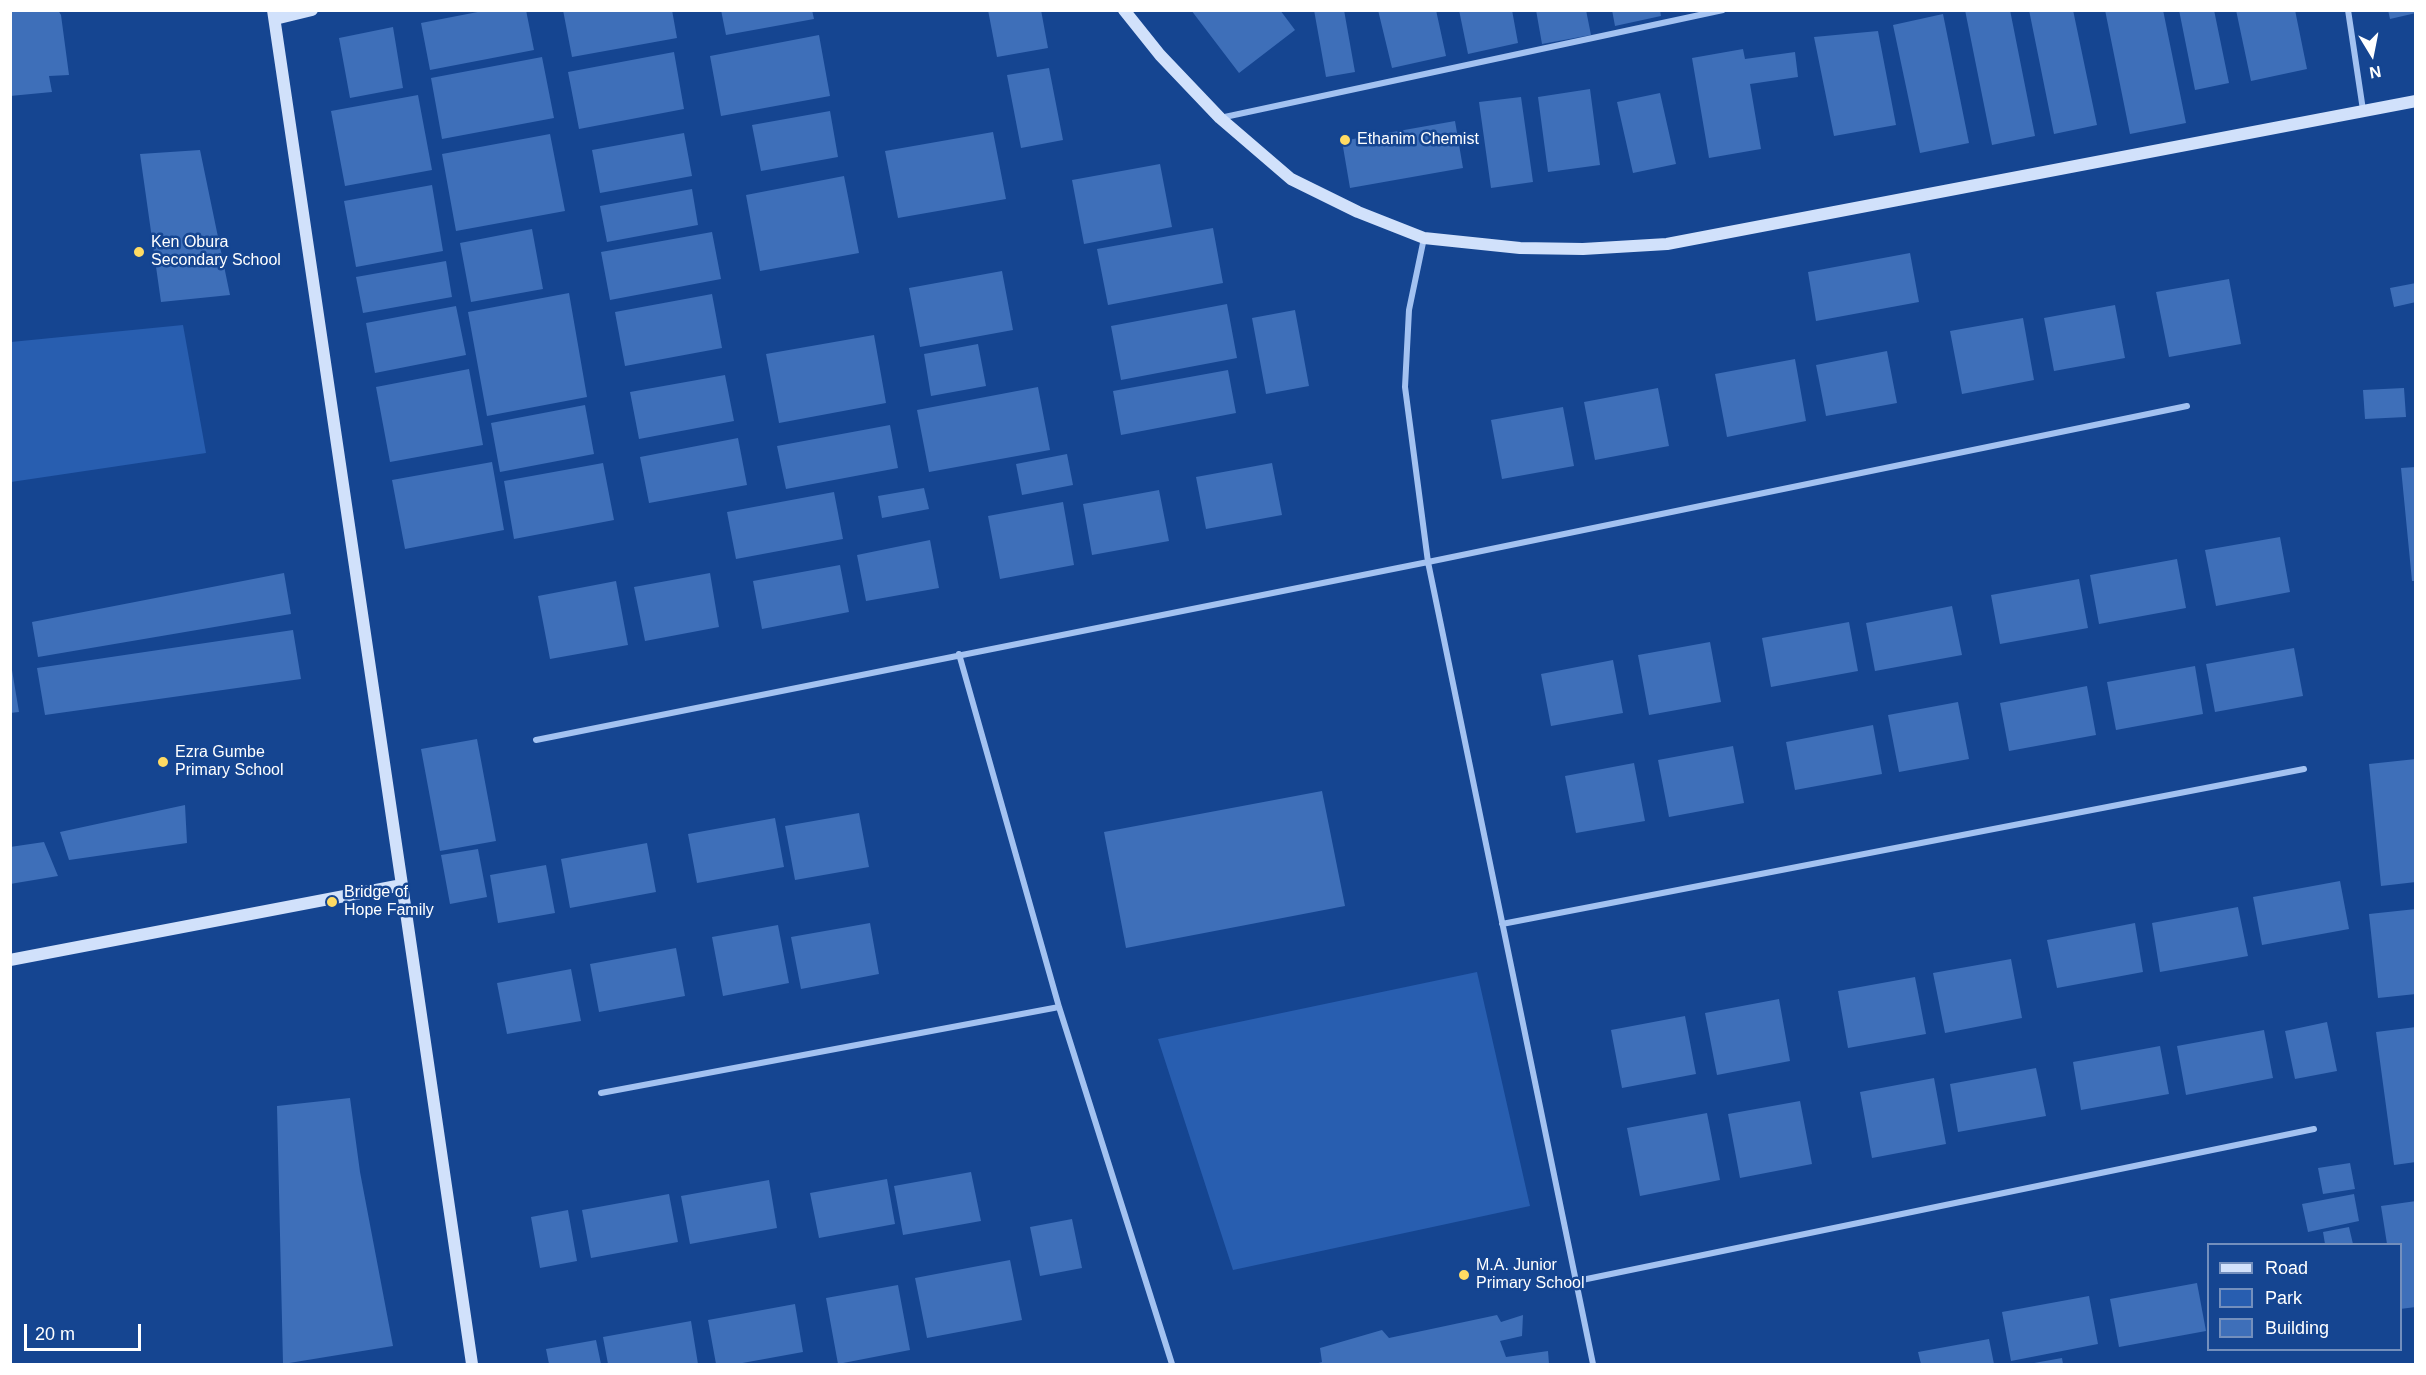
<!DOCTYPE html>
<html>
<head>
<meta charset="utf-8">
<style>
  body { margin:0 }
  #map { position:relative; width:2426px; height:1375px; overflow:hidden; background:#154591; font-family:Helvetica,sans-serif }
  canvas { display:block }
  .frame { position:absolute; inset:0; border:12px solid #fff; pointer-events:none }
  .legend { position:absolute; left:2207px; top:1243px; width:195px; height:108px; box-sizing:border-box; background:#154591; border:2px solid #738fbd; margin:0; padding:8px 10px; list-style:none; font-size:18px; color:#fff }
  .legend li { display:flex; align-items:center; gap:12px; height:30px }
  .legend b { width:30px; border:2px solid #738fbd }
  .north { position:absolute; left:2342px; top:24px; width:60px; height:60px; -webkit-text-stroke:4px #154591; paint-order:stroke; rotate:170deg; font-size:16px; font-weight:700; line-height:24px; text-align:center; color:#fff }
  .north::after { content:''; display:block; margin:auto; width:21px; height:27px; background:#fff; clip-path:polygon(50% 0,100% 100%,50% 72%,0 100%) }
  .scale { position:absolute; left:24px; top:1324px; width:117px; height:27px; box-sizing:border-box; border:3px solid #fff; border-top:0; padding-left:8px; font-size:18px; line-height:21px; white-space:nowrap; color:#fff; -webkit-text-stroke:4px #154591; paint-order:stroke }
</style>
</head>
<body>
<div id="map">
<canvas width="2426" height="1375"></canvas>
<div class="frame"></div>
<ul class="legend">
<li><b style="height:8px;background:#d1e1fb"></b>Road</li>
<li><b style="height:16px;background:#285eb0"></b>Park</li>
<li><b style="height:16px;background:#3e6fb9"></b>Building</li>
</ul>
<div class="north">N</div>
<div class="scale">20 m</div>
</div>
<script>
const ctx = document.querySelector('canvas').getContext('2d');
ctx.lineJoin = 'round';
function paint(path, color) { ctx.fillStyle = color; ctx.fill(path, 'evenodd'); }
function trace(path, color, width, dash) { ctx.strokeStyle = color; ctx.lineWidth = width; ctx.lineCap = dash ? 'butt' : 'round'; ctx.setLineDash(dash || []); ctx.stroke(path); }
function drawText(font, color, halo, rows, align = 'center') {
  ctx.font = font + ' Helvetica,sans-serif'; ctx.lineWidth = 5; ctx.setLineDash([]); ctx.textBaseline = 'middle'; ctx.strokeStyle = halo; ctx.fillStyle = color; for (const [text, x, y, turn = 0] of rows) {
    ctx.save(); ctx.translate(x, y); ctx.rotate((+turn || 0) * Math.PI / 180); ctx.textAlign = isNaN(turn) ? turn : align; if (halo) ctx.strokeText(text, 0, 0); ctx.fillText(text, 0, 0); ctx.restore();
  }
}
paint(new Path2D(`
  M183,325l23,128 -195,29v-140z
  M1477,972l53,234 -297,64 -75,-231z`), '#285eb0');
paint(new Path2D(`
  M10,10h48l3,5 8,60 -20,1 3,16 -42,4z
  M488,10h38l8,40 -104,20 -9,-47z
  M563,10h109l5,28 -105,19z
  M721,10h91l2,9 -88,16z
  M988,10h53l7,38 -51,9z
  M1191,10h89l15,20 -56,43z
  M1314,10h30l11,62 -29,5z
  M1378,10h58l10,46 -54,12z
  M1459,10h53l6,33 -50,11z
  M1536,10h50l5,25 -49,9z
  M1612,10h48l1,6 -46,10z
  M1965,10h45l25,126 -43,9z
  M2029,10h44l24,115 -43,9z
  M2105,10h58l23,113 -56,11z
  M2179,10h35l15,73 -34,7z
  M2236,10h59l12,59 -56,12z
  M2388,10h28v3l-26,6z
  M1943,14l26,129 -49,10 -27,-128z
  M393,27l10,61 -53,10 -11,-60z
  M1878,31l18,94 -62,11 -20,-99z
  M819,35l11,61 -109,20 -11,-60z
  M1743,49l2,10 50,-7 3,25 -48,7 11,65 -52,9 -17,-100z
  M674,52l10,57 -105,20 -11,-57z
  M542,57l12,61 -112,21 -11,-61z
  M1049,68l14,72 -42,8 -14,-73z
  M1590,89l10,76 -52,7 -10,-75z
  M1660,93l16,71 -43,9 -16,-71z
  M418,95l14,75 -87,16 -14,-75z
  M1521,97l12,85 -42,6 -12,-86z
  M830,111l8,46 -77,14 -9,-46z
  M1455,121l8,47 -113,20 -8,-47z
  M993,132l13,67 -108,19 -13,-67z
  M684,133l8,43 -92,17 -8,-43z
  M550,134l15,77 -109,20 -14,-77z
  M200,150l30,145 -69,7 -21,-148z
  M1160,164l12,63 -88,17 -12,-64z
  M844,176l15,77 -99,18 -14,-76z
  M432,185l11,66 -87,16 -12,-66z
  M692,189l6,36 -91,17 -7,-36z
  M1213,228l10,55 -115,22 -11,-56z
  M532,229l11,60 -72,13 -11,-59z
  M712,232l9,47 -111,21 -9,-48z
  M1910,253l9,49 -103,19 -8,-49z
  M446,261l6,36 -89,16 -7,-36z
  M1002,271l11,59 -93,17 -11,-59z
  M2229,279l12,65 -72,13 -13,-65z
  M2416,283v19l-22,5 -4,-19z
  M569,293l18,104 -100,19 -19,-104z
  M712,294l10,54 -97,18 -10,-54z
  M1227,304l10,54 -116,22 -10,-54z
  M2115,305l10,53 -71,13 -10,-53z
  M456,306l10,49 -91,18 -9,-50z
  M1295,310l14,76 -43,8 -14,-76z
  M2023,318l11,62 -72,14 -12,-63z
  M874,335l12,68 -107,20 -13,-69z
  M978,344l8,42 -55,10 -7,-42z
  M1887,351l10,52 -71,13 -10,-51z
  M1795,359l11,62 -79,16 -12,-63z
  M469,369l14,76 -93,17 -14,-75z
  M1228,370l8,43 -115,22 -8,-44z
  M725,375l9,46 -95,18 -9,-47z
  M1038,387l12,63 -121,22 -12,-62z
  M1658,388l11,58 -74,14 -11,-58z
  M2404,388l2,29 -41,2 -2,-29z
  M585,405l9,49 -94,18 -9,-49z
  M1563,407l11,59 -72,13 -11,-59z
  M890,425l8,43 -112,21 -9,-43z
  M738,438l9,47 -98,18 -9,-46z
  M1067,454l6,31 -51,10 -6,-31z
  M492,462l12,68 -99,19 -13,-69z
  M603,463l11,57 -100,19 -10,-58z
  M1272,463l10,52 -76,14 -10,-52z
  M2416,467v114h-4l-11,-113z
  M924,488l5,21 -47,9 -4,-22z
  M1159,490l10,51 -77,14 -9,-51z
  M834,492l9,47 -107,20 -9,-47z
  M1063,502l11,63 -74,14 -12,-63z
  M2280,537l10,55 -74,14 -11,-56z
  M930,540l9,48 -73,13 -9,-46z
  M2177,559l9,49 -87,16 -9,-49z
  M840,565l9,47 -87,17 -9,-48z
  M284,573l7,41 -253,43 -6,-35z
  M710,573l9,54 -74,14 -11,-54z
  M2079,579l9,49 -88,16 -9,-49z
  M616,581l12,64 -78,14 -12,-63z
  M1952,606l10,49 -87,16 -9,-48z
  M1849,622l9,49 -87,16 -9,-49z
  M293,630l8,49 -256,36 -8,-47z
  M1710,642l11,60 -72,13 -11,-60z
  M2294,648l9,48 -88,16 -9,-48z
  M1613,660l10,53 -72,13 -10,-52z
  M2195,666l8,48 -87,16 -9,-48z
  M12,670l7,42 -9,1v-42z
  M2087,686l9,49 -87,16 -9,-48z
  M1958,702l11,57 -70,13 -11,-57z
  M1873,725l9,49 -87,16 -9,-48z
  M477,739l19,102 -56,10 -19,-102z
  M1733,746l11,57 -75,14 -11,-57z
  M2416,759v123l-35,4 -12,-122z
  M1634,763l11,58 -69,12 -11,-57z
  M1322,791l23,115 -219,42 -22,-116z
  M185,805l2,38 -118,17 -9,-28z
  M859,813l10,54 -74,13 -10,-54z
  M775,818l9,49 -87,16 -9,-49z
  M44,842l14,34 -48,8v-37z
  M647,843l9,49 -86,16 -9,-49z
  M478,849l9,48 -37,7 -9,-49z
  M546,865l9,48 -57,10 -8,-48z
  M2340,881l9,48 -87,16 -9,-48z
  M2238,907l10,49 -88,16 -8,-49z
  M2416,909v85l-38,4 -9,-84z
  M870,923l9,51 -78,15 -10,-52z
  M2135,923l8,49 -86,16 -10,-48z
  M778,925l11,58 -66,13 -11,-59z
  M676,948l9,48 -86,16 -9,-48z
  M2011,959l11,59 -77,15 -12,-60z
  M571,969l10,52 -74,13 -10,-51z
  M1915,977l11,57 -78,14 -10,-57z
  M1779,999l11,62 -73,14 -12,-62z
  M1685,1016l11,58 -74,14 -11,-58z
  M2327,1022l10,49 -42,8 -10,-48z
  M2416,1027v135l-22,3 -18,-133z
  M2264,1030l9,48 -87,17 -9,-49z
  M2160,1046l9,48 -88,16 -8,-48z
  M2036,1068l10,48 -88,16 -8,-48z
  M1934,1078l12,66 -74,14 -12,-66z
  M350,1098l10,74 33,174 -110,18 -6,-258z
  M1800,1101l12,63 -72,14 -12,-64z
  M1707,1113l13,67 -80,16 -13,-68z
  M2350,1163l5,26 -32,5 -5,-26z
  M971,1172l10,49 -78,14 -9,-49z
  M887,1179l8,45 -76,14 -9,-45z
  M769,1180l8,48 -87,16 -9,-48z
  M669,1194l9,48 -87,16 -9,-48z
  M2354,1194l5,27 -51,11 -6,-28z
  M2416,1201v106l-16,2v-65h-13l-6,-38z
  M568,1210l9,51 -37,7 -9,-51z
  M1072,1219l10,49 -42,8 -10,-49z
  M2349,1227l4,17h-28l-2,-12z
  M1010,1260l12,60 -95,18 -12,-60z
  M2197,1283l9,48 -87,16 -9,-48z
  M898,1285l12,65 -72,14 -12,-66z
  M2089,1296l9,48 -87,17 -9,-49z
  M795,1304l8,48 -66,12h-21l-8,-44z
  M1497,1315l4,7 22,-7 -1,21 -22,5 6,16 42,-6 1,13h-234l7,-2 -2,-14 62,-18 7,8z
  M691,1321l7,43h-90l-5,-27z
  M1989,1339l5,25h-73l-3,-12z
  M596,1340l5,24h-52l-3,-15z
  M2062,1358l1,6h-28l-1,-1z`), '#3e6fb9');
trace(new Path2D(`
  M2348,10l15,100
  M1220,118l503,-108
  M1424,238l-15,72 -4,77 23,175 165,802
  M959,654l100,353 113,357
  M536,740l892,-178 759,-156
  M1502,924l802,-155
  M601,1093l458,-86
  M1577,1281l737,-152`), '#a3c2f1', 6);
trace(new Path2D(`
  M1124,10l36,45 60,63 71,61 67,33 66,26 96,10 63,1 84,-5 749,-143
  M275,19l37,-9
  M402,885l70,479
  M10,960l392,-75 -129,-875`), '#d1e1fb', 12);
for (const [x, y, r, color] of [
  [1345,140,6,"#ffdb63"],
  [139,252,6,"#ffdb63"],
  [163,762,6,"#ffdb63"],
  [332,902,6,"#ffdb63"],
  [1464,1275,6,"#ffdb63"]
]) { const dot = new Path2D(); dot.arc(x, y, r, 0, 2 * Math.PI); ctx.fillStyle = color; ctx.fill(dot); trace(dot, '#154591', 2); }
drawText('16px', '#fff', '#154591', [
  ["Ethanim Chemist",1357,140],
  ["Ken Obura",151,243],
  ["Secondary School",151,261],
  ["Ezra Gumbe",175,753],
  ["Primary School",175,771],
  ["Bridge of",344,893],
  ["Hope Family",344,911],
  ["M.A. Junior",1476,1266],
  ["Primary School",1476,1284]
], 'left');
</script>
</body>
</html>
